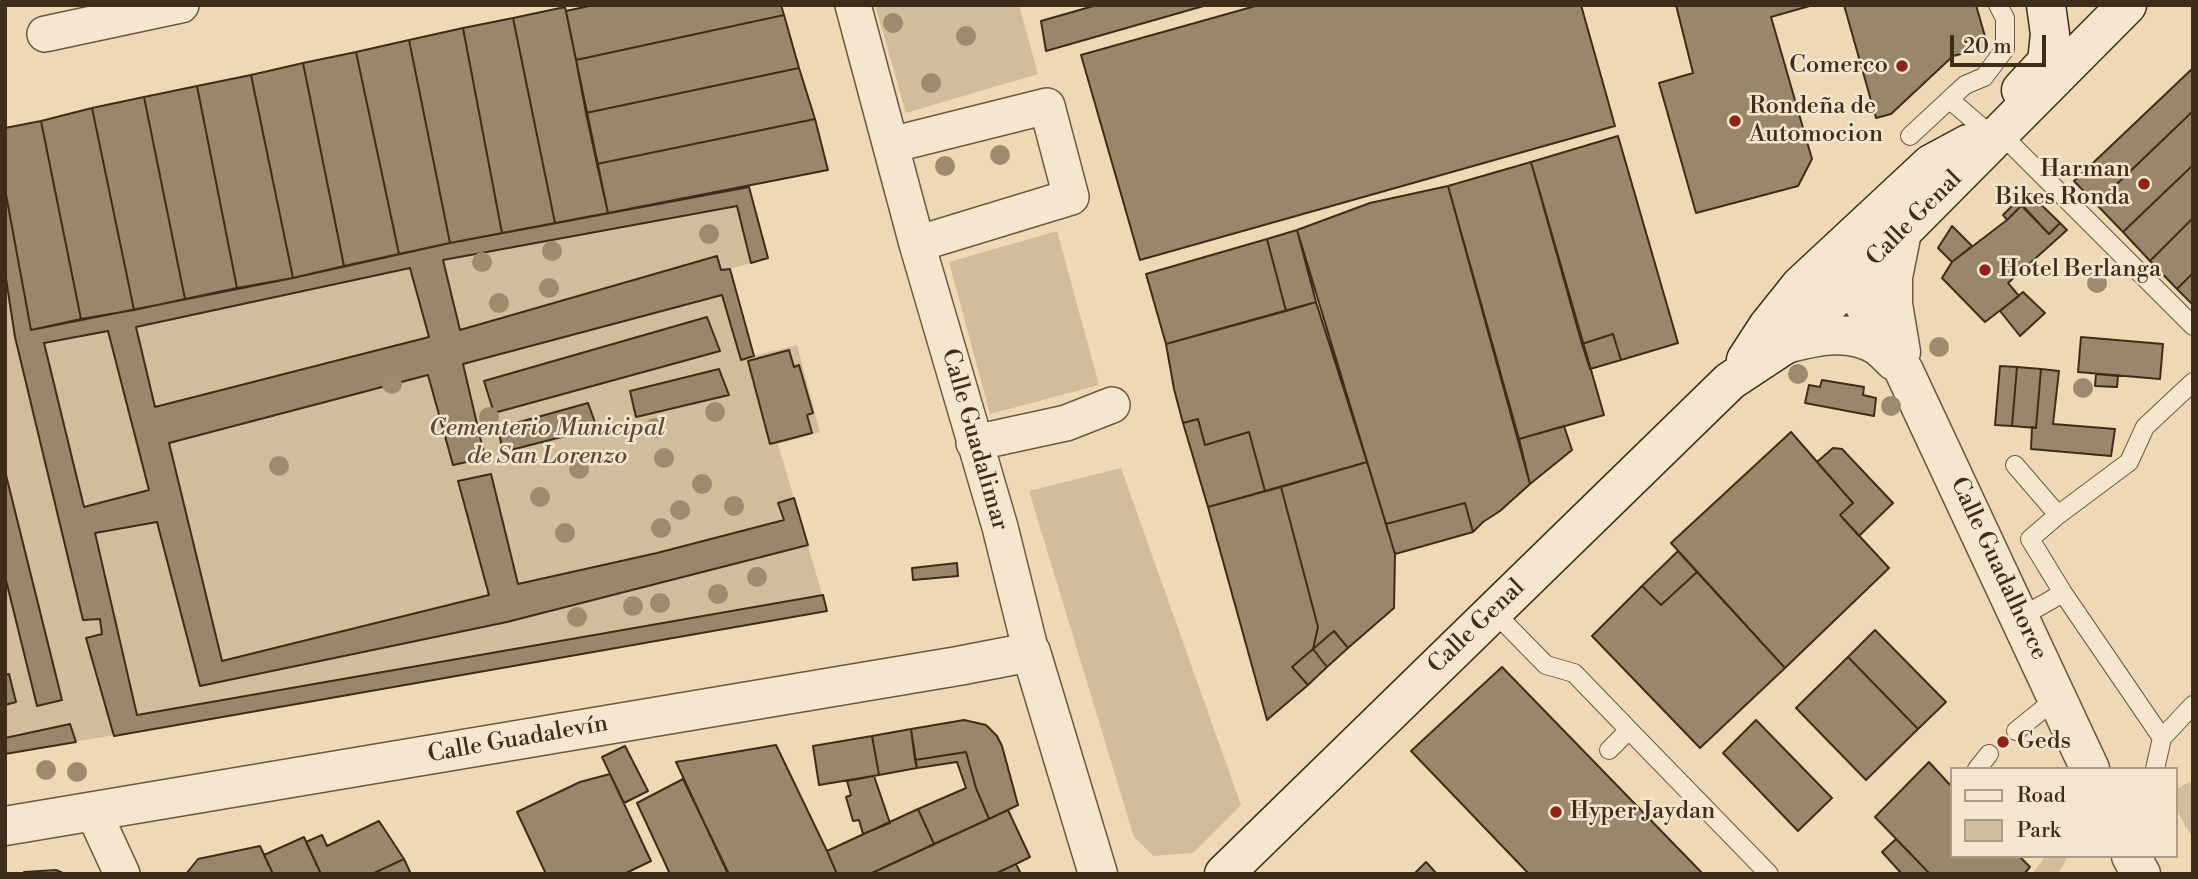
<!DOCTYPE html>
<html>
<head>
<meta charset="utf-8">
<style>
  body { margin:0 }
  #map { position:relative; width:2198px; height:879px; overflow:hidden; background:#efd9b5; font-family:"Libre Bodoni",serif }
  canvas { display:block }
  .frame { position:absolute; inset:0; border:7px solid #3d2d1a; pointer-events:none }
  .legend { position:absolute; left:1950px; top:767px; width:228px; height:91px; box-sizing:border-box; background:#f5e6cf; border:2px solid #ab9c87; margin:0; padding:9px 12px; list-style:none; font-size:21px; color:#3d2d1a }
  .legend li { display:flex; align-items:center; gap:14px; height:35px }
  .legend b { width:35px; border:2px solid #ab9c87 }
  .scale { position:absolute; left:1950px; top:35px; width:96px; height:32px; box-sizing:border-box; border:4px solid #3d2d1a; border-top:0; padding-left:9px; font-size:21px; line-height:24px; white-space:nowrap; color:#3d2d1a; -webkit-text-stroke:5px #f5e6cf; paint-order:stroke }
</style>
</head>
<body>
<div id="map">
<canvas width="2198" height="879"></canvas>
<div class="frame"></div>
<ul class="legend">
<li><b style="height:9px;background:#f5e6cf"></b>Road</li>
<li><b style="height:19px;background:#d1bc9b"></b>Park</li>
</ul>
<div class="scale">20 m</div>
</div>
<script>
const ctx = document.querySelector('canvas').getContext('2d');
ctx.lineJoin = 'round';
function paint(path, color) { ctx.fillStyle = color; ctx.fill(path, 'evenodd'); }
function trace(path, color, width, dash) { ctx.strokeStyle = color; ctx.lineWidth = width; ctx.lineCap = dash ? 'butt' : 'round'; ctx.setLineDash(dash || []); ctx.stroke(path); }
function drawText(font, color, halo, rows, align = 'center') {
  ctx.font = font + ' "Libre Bodoni",serif'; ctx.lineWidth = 5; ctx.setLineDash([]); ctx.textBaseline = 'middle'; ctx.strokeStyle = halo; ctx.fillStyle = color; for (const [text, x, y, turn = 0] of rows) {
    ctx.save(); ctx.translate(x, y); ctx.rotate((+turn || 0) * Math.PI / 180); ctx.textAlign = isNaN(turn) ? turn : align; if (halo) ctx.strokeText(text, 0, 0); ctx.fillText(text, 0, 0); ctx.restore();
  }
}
paint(new Path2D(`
  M875,5h144l19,69 -132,39z
  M749,187l19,71 -38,11 23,87 44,-11 23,87 -42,12 49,167 -822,143v-565l26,141 524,-107z
  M1057,231l42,154 -109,29 -41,-152z
  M1121,468l120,337 -48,48 -40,3 -19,-19 -105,-346z
  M2193,780v59l-18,-32v-17z
  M2046,856h22l-10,18h-26z`), '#d1bc9b');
const building = new Path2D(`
  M594,5h187l3,10 -208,45 -10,-49z
  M1097,5h110l-161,46 -5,-30z
  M1259,5h322l34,121 -475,134 -59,-205z
  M1676,5h137l-42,12 41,142 -14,27 -102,27 -37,-130 34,-10z
  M1844,5h132l12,42 -35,9 -62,58 -15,4z
  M565,7l43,206 -53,10 -42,-205z
  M784,15l15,53 -213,45 -10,-53z
  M513,18l42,205 -53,10 -39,-205z
  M463,28l39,205 -52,10 -41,-203z
  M409,40l41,203 -51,11 -43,-202z
  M356,52l43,202 -55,12 -41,-203z
  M303,63l41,203 -51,12 -42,-203z
  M799,68l16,51 -218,45 -11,-51z
  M2193,68v43l-97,93 -22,-23z
  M251,75l42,203 -56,10 -40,-202z
  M197,86l40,202 -52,11 -41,-202z
  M144,97l41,202 -51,11 -42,-202z
  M92,108l42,202 -53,9 -40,-198z
  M2193,111v54l-70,67 -27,-28z
  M815,119l13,51 -220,43 -11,-49z
  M41,121l40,198 -50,11 -26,-141v-61z
  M1618,136l60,207 -57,17 -8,-26 -31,10 -51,-182z
  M1531,162l73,253 -85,24 -71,-253z
  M2193,165v53l-43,43 -27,-29z
  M1448,186l82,298 -30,27 -17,11 -10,10 -8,-29 -79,21 -89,-294 73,-27z
  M749,187l19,71 -17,5 -14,-57 -294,54 17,70 257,-74 4,14 9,-1 24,87 -13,4 -19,-65 -259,69 22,94 -32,7 -25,-90 -259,68 53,218 267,-66 -31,-114 33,-7 27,110 139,-31 127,-33 -6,-17 16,-5 14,47 -301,77 -307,64 -43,-164 -62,11 42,182 686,-120 4,16 -713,125 -28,-98 16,-4 -2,-15 -17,1 -68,-283 -10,-65v-83l26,141 262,-52 157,-35zM410,268l19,69 -274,70 -19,-80zM108,331l41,159 -65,17 -40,-164z
  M2027,191l33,32 -11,11 -32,-33z
  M2017,201l5,4 -15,15 -4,-5z
  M2022,205l27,29 11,-11 7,7 -59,53 11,13 -34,26 -43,-44 10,-16 55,-42z
  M2193,218v55l-16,16 -27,-28z
  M1952,226l20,20 -20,16 -14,-14z
  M1297,230l19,72 -30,9 -19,-72z
  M1267,239l19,72 -120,33 -20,-70z
  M2193,273v32l-16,-16z
  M2023,292l22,21 -25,23 -20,-25z
  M1316,302l51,160 -102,29 -16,-59 -44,13 -7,-26 -15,4 -9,-34 -8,-45z
  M707,317l13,34 -226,62 -10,-32z
  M1613,334l8,26 -31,9 -8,-25z
  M2081,337l82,7 -3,35 -82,-7z
  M789,350l5,17 5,-2 14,48 -6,2 5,18 -42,11 -22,-83z
  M2000,366l17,1 -5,59 -17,-1z
  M2017,367l24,2 -5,59 -24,-2z
  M719,369l10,26 -93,22 -6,-26z
  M2041,369l18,2 -6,53 62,5 -4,27 -80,-7 1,-22 4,1z
  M2096,374l22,2 -1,11 -22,-1z
  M1822,380l42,7 -1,8 13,3 -2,18 -69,-13 4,-18 11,2z
  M588,403l9,25 -94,24 -5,-24z
  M1198,419l7,26 44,-13 16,59 -57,16 -25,-84z
  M1564,426l8,24 -42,34 -11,-45z
  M1791,432l62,71 -13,12 49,53 -104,100 -114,-125z
  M1833,448l9,1 51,54 -34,33 -19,-21 13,-12 -36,-41z
  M1367,462l28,92 -1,54 -46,40 -14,-17 -21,18 5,-22 -37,-140z
  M5,471l57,229 -25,6 -32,-130z
  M1281,487l37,140 -5,22 -21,18 16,18 -41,35 -59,-213z
  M1465,503l8,29 -78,22 -9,-30z
  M1678,551l19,21 -36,33 -19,-19z
  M957,563l1,13 -45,4 -1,-12z
  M1697,572l88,96 -85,80 -108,-112 50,-50 19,19z
  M1875,630l71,72 -28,27 -70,-72z
  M1334,631l14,17 -21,19 -14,-18z
  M1313,649l14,18 -19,18 -16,-18z
  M1848,657l70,72 -52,51 -70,-72z
  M1502,667l201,207h-174l-118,-123z
  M9,674l7,28 -11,3v-30z
  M964,720l22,5 11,11 5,10 16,59 -29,14 -13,-31 -10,-36 -51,8 -4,-31z
  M1756,720l76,78 -34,33 -75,-78z
  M70,724l6,18 -71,12v-16z
  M911,729l6,39 -38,7 -7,-39z
  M872,736l7,39 -60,10 -6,-39z
  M776,745l51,106 10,23h-109l-52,-112z
  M625,746l23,45 -24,12 -22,-46z
  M966,752l10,36 13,31 -55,25 -16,-35 48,-21 -9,-26 -40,6 -2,-8z
  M1929,762l22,24v70h68l11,11 -6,7h-94l-55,-57z
  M610,774l41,87 -27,13h-78l-29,-62 63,-30z
  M874,776l16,47 -27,11 -4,-14 -6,1 -7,-24 5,-2 -4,-14z
  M683,779l46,95h-59l-33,-71z
  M918,809l16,35 -64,30h-33l-10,-23z
  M1008,810l22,47 -14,7 -21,10h-125z
  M379,821l25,38 -32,15h-51l-15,-32 16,-7 5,11z
  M304,837l17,37h-48l-9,-19z
  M1896,839l34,35h-28l-20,-22z
  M260,846l13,28h-87l12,-15z
  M404,859l7,15h-39z
  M1426,862l11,12h-23z
  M1016,864l5,10h-26z
  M56,870l9,4h-41v-2z`);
paint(building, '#9a866b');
trace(building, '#3d2d1a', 2);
const service = new Path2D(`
  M1950,100l34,29
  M2001,134l192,192
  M1910,136l55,-51 19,-8 21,-28v-31l-7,-13
  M2015,465l43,50
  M1493,611l53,54 28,8 55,57 -20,20
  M2021,617l42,-24
  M1629,730l140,144
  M2016,731l42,-34
  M2162,738l31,-33
  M1977,769l12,-15
  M2155,769l7,-31 -99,-145 -33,-54 28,-24 71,-53 16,-35 48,-45`);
const minor = new Path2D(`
  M853,5l64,239 83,283 31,125
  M45,34l136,-29
  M891,145l156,-39 24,91 -154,47
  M974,443l92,-20 46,-18
  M93,811l29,63`);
const tertiary = new Path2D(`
  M1851,283l53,88 186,398
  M1786,344c29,-8 64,-16 92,2 5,4 11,10 16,15
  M1901,352l-8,-48v-27l9,-45
  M5,826l953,-160 73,-14 67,222
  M2131,856l10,18`);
const secondary = new Path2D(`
  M2021,90l26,-28 3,-28 -4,-29
  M1746,360l22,-34 32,-40 131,-122 37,-20
  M1224,874l506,-493 56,-37 65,-61 276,-278`);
trace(service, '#6a5841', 20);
trace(minor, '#6a5841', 38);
trace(tertiary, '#6a5841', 41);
trace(secondary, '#3d2d1a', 41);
trace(service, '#f5e6cf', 18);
trace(minor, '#f5e6cf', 35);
trace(tertiary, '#f5e6cf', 38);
trace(secondary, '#f5e6cf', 38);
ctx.fillStyle = '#9e8a6e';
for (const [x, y] of [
  [893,23],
  [966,36],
  [931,83],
  [1000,155],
  [945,166],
  [709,234],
  [552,251],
  [482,262],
  [2097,283],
  [549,288],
  [499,303],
  [1939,347],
  [1798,374],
  [392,384],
  [2083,388],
  [1891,406],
  [715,412],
  [489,417],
  [655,428],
  [664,458],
  [279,466],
  [579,469],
  [702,484],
  [540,497],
  [734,506],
  [680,510],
  [661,528],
  [565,533],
  [757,577],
  [718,594],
  [660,603],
  [633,606],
  [577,617],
  [46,770],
  [77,772]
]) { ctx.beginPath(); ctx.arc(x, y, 10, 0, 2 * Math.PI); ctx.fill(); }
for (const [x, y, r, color] of [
  [1902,66,7,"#8f2418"],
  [1735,121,7,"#8f2418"],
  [2144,184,7,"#8f2418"],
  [1985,270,7,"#8f2418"],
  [2003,742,7,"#8f2418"],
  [1556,812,7,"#8f2418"]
]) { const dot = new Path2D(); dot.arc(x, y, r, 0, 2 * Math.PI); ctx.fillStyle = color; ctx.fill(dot); trace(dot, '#f5e6cf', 2.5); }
drawText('24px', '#3d2d1a', '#f5e6cf', [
  ["Comerco",1888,66,"right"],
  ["Rondeña de",1749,107],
  ["Automocion",1749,135],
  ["Harman",2130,170,"right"],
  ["Bikes Ronda",2130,198,"right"],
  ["Hotel Berlanga",1999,270],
  ["Geds",2017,742],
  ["Hyper Jaydan",1570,812]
], 'left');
drawText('24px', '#3d2d1a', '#f5e6cf', [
  ["Calle Genal",1915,219,-45],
  ["Calle Guadalimar",974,440,74],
  ["Calle Guadalhorce",1998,569,65],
  ["Calle Genal",1477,627,-44],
  ["Calle Guadalevín",518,740,-10]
]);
drawText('italic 24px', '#5b4a34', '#f5e6cf', [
  ["Cementerio Municipal",547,429],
  ["de San Lorenzo",547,457]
]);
</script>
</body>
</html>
